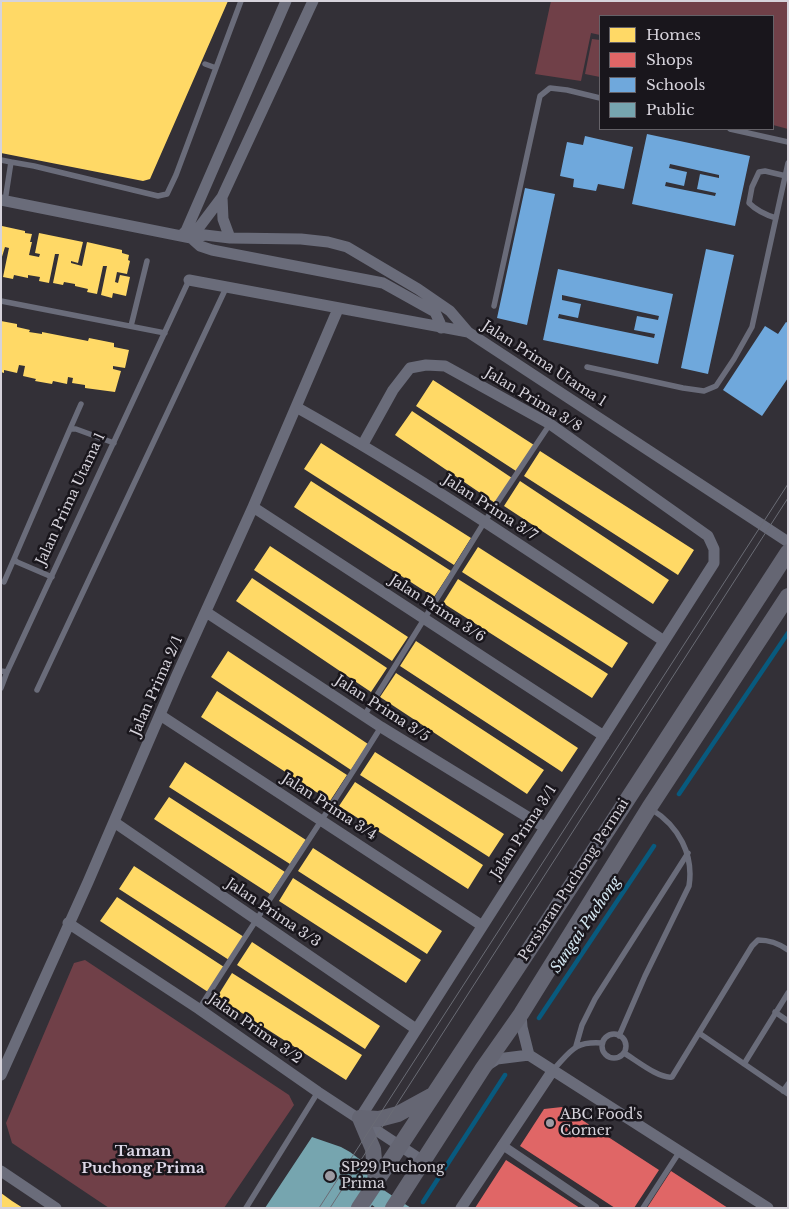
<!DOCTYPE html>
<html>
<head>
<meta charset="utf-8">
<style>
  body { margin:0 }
  #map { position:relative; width:789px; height:1209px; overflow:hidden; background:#333037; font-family:"Libre Baskerville",serif }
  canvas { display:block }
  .frame { position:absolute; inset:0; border:2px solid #d6d3db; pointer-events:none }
  .legend { position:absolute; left:599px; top:15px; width:175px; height:115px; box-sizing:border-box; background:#19161c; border:1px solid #656268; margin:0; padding:6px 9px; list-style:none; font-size:15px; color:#d6d3db }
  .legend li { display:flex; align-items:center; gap:10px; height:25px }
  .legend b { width:25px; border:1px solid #656268 }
</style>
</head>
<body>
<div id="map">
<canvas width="789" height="1209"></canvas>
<div class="frame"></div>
<ul class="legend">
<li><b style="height:14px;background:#ffd966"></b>Homes</li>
<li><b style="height:14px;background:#e06666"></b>Shops</li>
<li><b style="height:14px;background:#6fa8dc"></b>Schools</li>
<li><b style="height:14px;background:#76a5af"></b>Public</li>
</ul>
</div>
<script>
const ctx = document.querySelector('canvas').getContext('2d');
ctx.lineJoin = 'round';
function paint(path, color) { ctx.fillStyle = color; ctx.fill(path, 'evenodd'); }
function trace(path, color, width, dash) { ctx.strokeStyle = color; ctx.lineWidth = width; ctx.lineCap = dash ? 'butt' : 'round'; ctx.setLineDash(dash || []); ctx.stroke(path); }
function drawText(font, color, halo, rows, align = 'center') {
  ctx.font = font + ' "Libre Baskerville",serif'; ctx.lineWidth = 5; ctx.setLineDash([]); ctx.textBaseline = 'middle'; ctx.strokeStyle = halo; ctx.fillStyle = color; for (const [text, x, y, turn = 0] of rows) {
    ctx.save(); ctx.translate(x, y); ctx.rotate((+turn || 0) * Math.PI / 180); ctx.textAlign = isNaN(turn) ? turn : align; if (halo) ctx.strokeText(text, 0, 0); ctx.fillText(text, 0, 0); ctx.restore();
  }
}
paint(new Path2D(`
  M551,1h237v128l-15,-4v-109h-173v19l-9,-2 -10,48 -46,-7z
  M592,39l8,1v37l-15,-3z
  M85,960l204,135 5,10 -70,103h-115l-97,-65 -6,-20 68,-160z`), '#704048');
paint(new Path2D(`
  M1,1h227l-78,178 -7,2 -142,-28z
  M2,226l23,5v2l7,1 -2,8h2l-3,13 10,2 1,-3 -5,-1 4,-20 44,9 -5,21 -7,-2v2l11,3 5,-24 35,8v3l7,2 -1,5 2,1 -3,13 -10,-2 -2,10 3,1 2,-8 10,2 -4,19 -13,-3 -1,5 -11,-3 6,-29h-4l-6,28 -10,-2 1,-3 -13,-3v-2l-11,-2 -1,3 -10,-2 6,-29h-4l-6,29 -10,-2 1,-4 -12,-2v3l-14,-3 -1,4 -10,-2 6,-29 -4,-1 -4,13z
  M1,321l16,3v3l13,3 -1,2 13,2v-2l46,9 1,-3 25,5v4l15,3 -4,18 -12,-2v3l8,2 -6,21 -30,-4v-3l-13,-2 1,-5 -5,-1 -1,7 -14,-3 -1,3 -17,-3 1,-2 -13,-3 2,-10 -6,-1 -2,8 -13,-3v3l-3,-1z
  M433,380l101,65 -18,26 -100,-65z
  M412,411l100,67 -17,25 -100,-68z
  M321,443l150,95 -17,27 -150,-96z
  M540,451l154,99 -16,25 -154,-99z
  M311,481l140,90 -17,26 -140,-90z
  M520,481l149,99 -16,24 -149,-98z
  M270,546l138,91 -16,24 -138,-91z
  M478,547l150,96 -16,25 -150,-96z
  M252,578l135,90 -16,24 -135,-91z
  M458,579l150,95 -16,24 -149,-95z
  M416,641l162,107 -16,24 -162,-106z
  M228,651l140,93 -17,26 -140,-93z
  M396,673l148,97 -17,24 -147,-97z
  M217,691l130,84 -17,26 -129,-84z
  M375,752l129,82 -15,23 -129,-82z
  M185,762l121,78 -16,24 -121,-77z
  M355,782l128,83 -15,24 -129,-83z
  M169,797l116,75 -15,22 -116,-75z
  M313,848l129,83 -15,23 -129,-83z
  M134,866l110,71 -15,23 -110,-71z
  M293,878l128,82 -15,23 -127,-82z
  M117,897l107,70 -16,25 -108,-71z
  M252,942l128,84 -15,23 -128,-84z
  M232,973l130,82 -16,25 -129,-83z
  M1,1193l11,8 11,7h-22z`), '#ffd966');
paint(new Path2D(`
  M562,1107l97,63 -25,38h-19l-95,-62 24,-37z
  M506,1160l74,48h-105z
  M671,1171l57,37h-81z`), '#e06666');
paint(new Path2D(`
  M647,134l103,22 -15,70 -103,-22zM670,164l49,11v3l-19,-4 -3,15 19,4 -1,3 -50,-10 1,-4 18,4 3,-14 -18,-4z
  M585,136l48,11 -9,42 -26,-5 -2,7 -23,-4 1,-8 -14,-3 7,-34 16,3z
  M525,188l30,6 -28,131 -30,-7z
  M706,249l28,6 -26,119 -27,-6z
  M558,269l115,25 -15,70 -115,-24zM562,295l97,21 -1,4 -21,-4 -3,14 21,4 -1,4 -96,-20 1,-4 19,4 3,-14 -19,-4z
  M786,322l2,1v55l-26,38 -39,-26 42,-64 13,8z`), '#6fa8dc');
paint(new Path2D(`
  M312,1137l29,10 9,5 17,13 9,20 35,23h-35l-4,-3 -2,3h-105z`), '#76a5af');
trace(new Path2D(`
  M679,794l109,-161
  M539,1018l115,-172
  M423,1202l82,-127`), '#085a7e', 4.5);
trace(new Path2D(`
  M205,64l11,4
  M730,129l58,13
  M1,160l10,2
  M5,201l6,-39 23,4 124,30 9,-2 9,-19 65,-174
  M776,218c-10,-3 -19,-7 -27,-15l3,-16 7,-15 6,-1 21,5
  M1,301l164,32
  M494,306l46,-210 10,-8 17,2 33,8
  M131,326l16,-65
  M587,367l96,21 21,3 12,-5 18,-27 18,-32 36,-164
  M70,429l11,-25
  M52,577l-35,-15 -3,-3 56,-130h6l38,14
  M4,582l10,-23
  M1,671l6,1 182,-392
  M1,688l6,-16
  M37,690l189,-402
  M364,716l121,-195 65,-97
  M199,1009c60,-95 123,-187 182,-282
  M775,1012l13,9
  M699,1033l89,61
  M602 1046a12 12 0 1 1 24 0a12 12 0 1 1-24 0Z
  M619,1036l26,-60 44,-90c5,-31 -10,-60 -38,-77
  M576,1046l6,-21 13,-26 93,-146
  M624,1053c12,7 35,26 48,24l80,-131 6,-6c12,0 20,3 30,10
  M744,1064l44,-71
  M553,1070c18,-19 21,-29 49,-27
  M783,1091l5,-7
  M246,1208l72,-116
  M643,1208l37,-57`), '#6a6c7a', 5.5);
trace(new Path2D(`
  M502,1145l93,63`), '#6a6c7a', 9);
trace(new Path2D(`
  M1,200l190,38 14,-3 25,3 71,1 27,3 19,5 71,42 32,22 18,21
  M181,236l5,-5 100,-230
  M191,238l9,8 12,4 171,33 52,29 5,11 1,5
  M191,238l31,-41
  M230,238l-7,-19 -1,-22 91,-196
  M189,280l279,52 320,210
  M296,407c127,71 247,153 368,234
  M253,507l351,229
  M206,612l175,115 163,100
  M160,715l321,210
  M114,822l302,207
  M68,923l131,86 119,83 105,69
  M521,1014l1,13 7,28
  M486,1066l11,-7 32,-4 239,153
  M1,1075l87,-193 89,-207 76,-168 85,-198
  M360,1118l354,-555v-14l-6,-13 -158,-112 -105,-58 -19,-1 -16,3 -17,22 -30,54
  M1,1171l55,37
  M461,1208l92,-138`), '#6a6c7a', 11);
trace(new Path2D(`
  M376,1182l-3,-33 -13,-31 19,1 19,-5 33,-18
  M359,1208l220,-334 209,-322
  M393,1208l90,-140 38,-54 128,-206 139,-212`), '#656673', 16);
trace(new Path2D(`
  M319,1208l469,-724
  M330,1208l458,-710`), '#6a6c75', 1);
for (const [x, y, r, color] of [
  [550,1123,5,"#9d9aa2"],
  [330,1176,6,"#9d9aa2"]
]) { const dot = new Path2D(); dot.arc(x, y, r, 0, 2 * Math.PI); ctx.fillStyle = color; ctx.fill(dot); trace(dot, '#19161c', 2); }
drawText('14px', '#d6d3db', '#19161c', [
  ["Jalan Prima Utama 1",544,364,33],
  ["Jalan Prima 3/8",533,400,31],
  ["Jalan Prima Utama 1",71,499,-65],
  ["Jalan Prima 3/7",490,508,33],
  ["Jalan Prima 3/6",437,609,33],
  ["Jalan Prima 2/1",157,686,-66],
  ["Jalan Prima 3/5",382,709,33],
  ["Jalan Prima 3/4",329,807,33],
  ["Jalan Prima 3/1",524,832,-57],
  ["Persiaran Puchong Permai",574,880,-57],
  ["Jalan Prima 3/3",273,913,34],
  ["Jalan Prima 3/2",255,1029,35]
]);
drawText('14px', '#d6d3db', '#19161c', [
  ["ABC Food's",560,1115],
  ["Corner",560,1131],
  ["SP29 Puchong",341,1168],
  ["Prima",341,1184]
], 'left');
drawText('italic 15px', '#d4e7f2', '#19161c', [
  ["Sungai Puchong",586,925,-56]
]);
drawText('bold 15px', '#ddd7e7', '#19161c', [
  ["Taman",143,1152],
  ["Puchong Prima",143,1169]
]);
</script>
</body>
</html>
